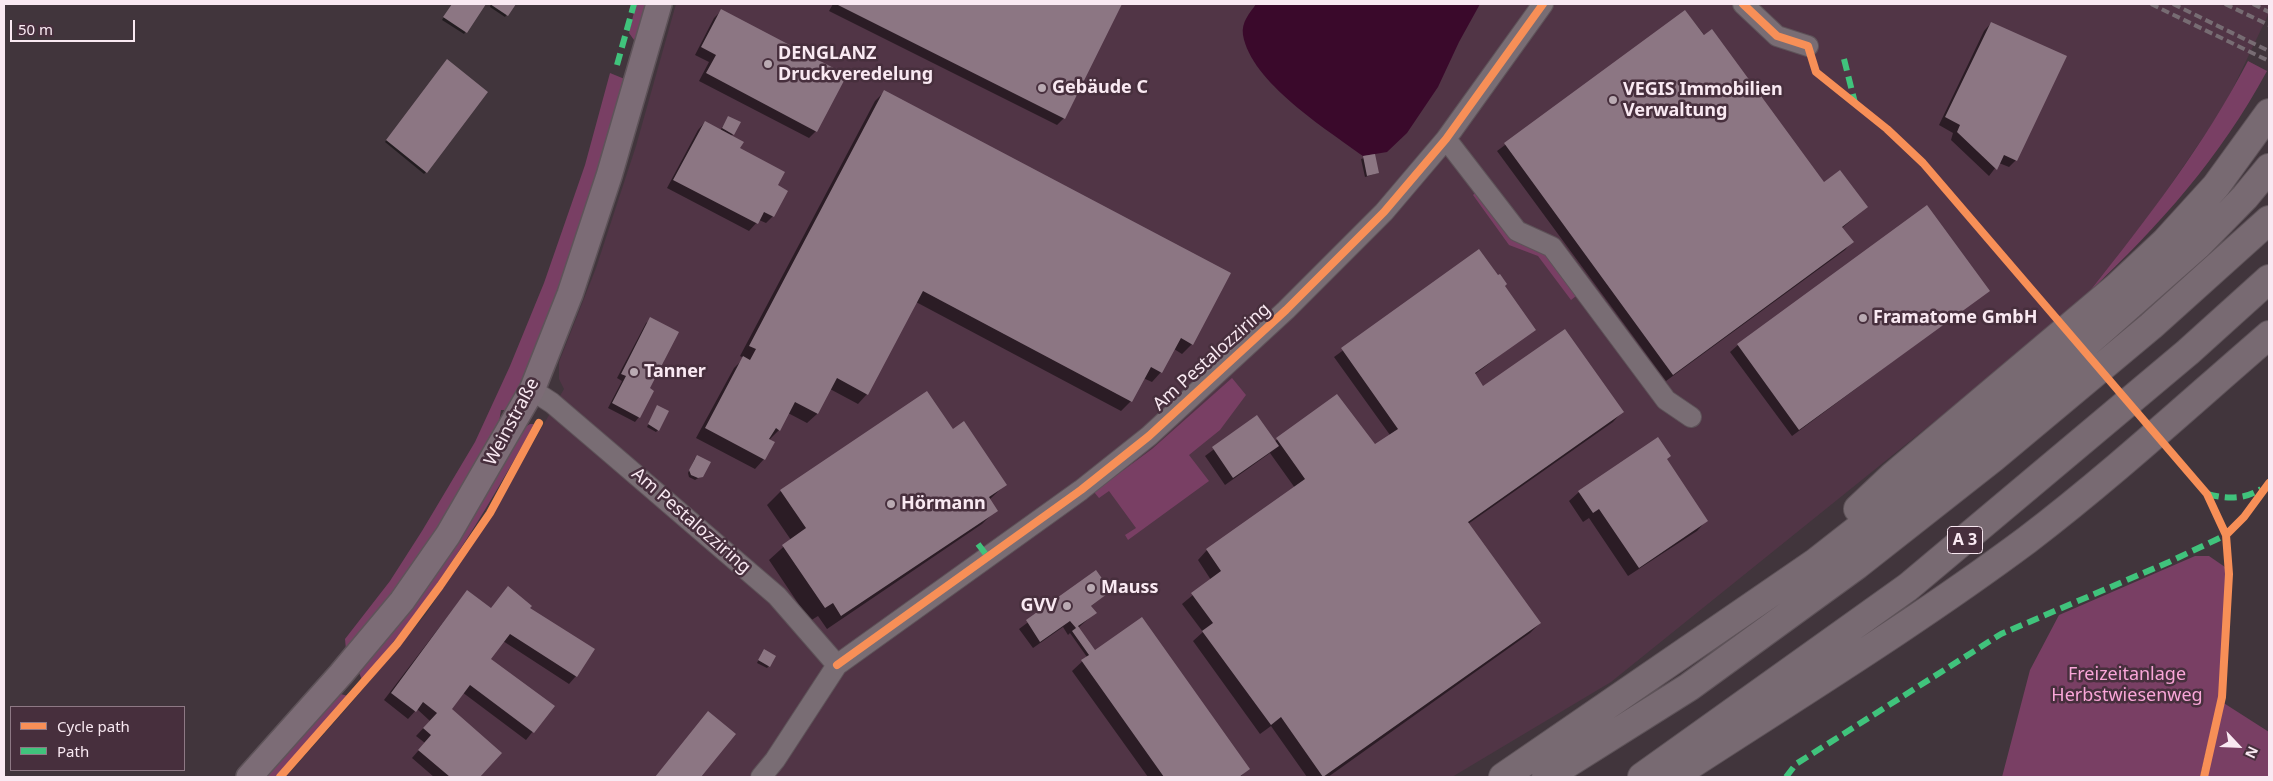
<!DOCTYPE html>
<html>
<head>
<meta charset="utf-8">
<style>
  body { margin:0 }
  #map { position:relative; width:2273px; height:781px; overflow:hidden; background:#41353c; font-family:"Noto Sans",sans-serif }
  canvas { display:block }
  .frame { position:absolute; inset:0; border:5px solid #f9e9f2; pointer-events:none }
  .legend { position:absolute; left:10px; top:706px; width:175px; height:65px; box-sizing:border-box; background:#472f3d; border:1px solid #8e7985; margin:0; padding:6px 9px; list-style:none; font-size:15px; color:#f9e9f2 }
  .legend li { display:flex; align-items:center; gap:10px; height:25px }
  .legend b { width:25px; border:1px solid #8e7985 }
  .north { position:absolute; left:2213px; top:721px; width:50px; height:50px; -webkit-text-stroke:4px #472f3d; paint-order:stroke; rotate:115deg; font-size:14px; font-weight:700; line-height:20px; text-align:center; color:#f9e9f2 }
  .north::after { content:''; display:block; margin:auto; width:18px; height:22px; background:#f9e9f2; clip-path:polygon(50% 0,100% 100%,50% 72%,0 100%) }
  .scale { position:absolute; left:10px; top:20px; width:125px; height:22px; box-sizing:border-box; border:2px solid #f9e9f2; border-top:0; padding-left:6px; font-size:15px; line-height:18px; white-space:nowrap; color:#f9e9f2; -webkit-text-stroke:4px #472f3d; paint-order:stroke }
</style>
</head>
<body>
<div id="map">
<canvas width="2273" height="781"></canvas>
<div class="frame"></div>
<ul class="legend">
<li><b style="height:6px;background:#f78f57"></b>Cycle path</li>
<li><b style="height:6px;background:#40c37c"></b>Path</li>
</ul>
<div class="north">N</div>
<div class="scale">50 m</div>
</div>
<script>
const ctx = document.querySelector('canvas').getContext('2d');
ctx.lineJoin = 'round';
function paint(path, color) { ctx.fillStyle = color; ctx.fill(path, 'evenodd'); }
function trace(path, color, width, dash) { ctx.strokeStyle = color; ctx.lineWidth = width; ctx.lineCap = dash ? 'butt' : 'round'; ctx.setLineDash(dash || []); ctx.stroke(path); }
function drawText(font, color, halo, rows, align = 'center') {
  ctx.font = font + ' "Noto Sans",sans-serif'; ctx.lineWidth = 5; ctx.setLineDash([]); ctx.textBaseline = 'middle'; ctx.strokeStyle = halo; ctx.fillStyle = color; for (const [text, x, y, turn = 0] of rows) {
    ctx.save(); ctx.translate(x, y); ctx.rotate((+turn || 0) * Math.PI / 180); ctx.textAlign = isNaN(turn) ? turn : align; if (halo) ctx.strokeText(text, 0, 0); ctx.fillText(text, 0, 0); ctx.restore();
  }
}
paint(new Path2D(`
  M676,4h1593v9l-45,94 -74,108 -61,77 -41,38 -437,352 -159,95h-1166l61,-69 79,-94 72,-110 66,-115 -5,-10v-17l37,-94 40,-122z`), '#513546');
paint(new Path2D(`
  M636,4h12l-8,26 -6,10 -5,-7z
  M2248,61l19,10c-47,87 -107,154 -178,221 59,-74 115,-147 159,-231z
  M610,73l17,7 -57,186 -50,118 -14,26h-5l-3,18 -70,117 -30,41 -52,64 -1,-11 45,-58 32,-50 53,-89 35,-76 34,-83 41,-118z
  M1477,191l36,49 29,11 34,45 -5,4 -33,-44 -29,-11 -36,-50z
  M1232,378l14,17 -26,35 -31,25 20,26 -81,59 -3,-5 11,-7 -27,-37 -10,7 -5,-6 58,-43z
  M530,424h4c-51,94 -102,175 -172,256l-4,-10 162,-240z
  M2195,556h14l16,11 2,13 -8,120 50,32v45h-68l12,-55 -13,55h-198l28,-107 29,-55z
  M337,693l11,3 -73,81h-13z`), '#793f64');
paint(new Path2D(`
  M1256,4h224l-21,38 -21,45 -31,46 -20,19 -24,4c-37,-27 -112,-74 -120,-121 -2,-13 7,-22 13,-31z`), '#3a092b');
paint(new Path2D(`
  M452,4h33l-21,30 -22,-14z
  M491,4h23l-9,13 -15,-10z
  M833,4h288l-57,114 -7,7 -228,-114z
  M721,11l95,120 -7,7 -110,-57 10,-19 -14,-7 19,-37z
  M1685,11l139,172 43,24 -25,21 10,14 -7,8 -179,131 -169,-230z
  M1991,23l25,137 -7,7 -10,-4 -10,13 -38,-36 2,-7 -14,-8 45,-94z
  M446,63l-20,109 -2,2 -39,-32z
  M885,91l307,253 -10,10 -8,-5 -13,23 -9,10 -9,-4 -12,23 -10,10 -205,-109 -49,92 -9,10 -28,-15 -13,25 -10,9 -19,-10 -9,17 -10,10 -5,19 -9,10 -59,-31 38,-70 10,-10 -4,-2 135,-255z
  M727,119l6,15 -2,2 7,13 38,37 -3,30 -7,7 -7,-3 -10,11 -82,-43 31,-58 7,-8 15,9z
  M1374,155l4,18 -13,4 -4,-18z
  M1479,251l55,78 -60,46 9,13 139,24 -9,10 -145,102 72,99 -10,10 -202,144h-21l-36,-51 -11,8 -67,-93 10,-9 -21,-28 29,-24 -13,-20 9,-10 88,-62 -25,-35 -45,32 -20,-29 52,-39 17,25 63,-46 38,50 15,-11 -56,-78z
  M1988,291l-196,145 -62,-84 8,-7z
  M651,319l-3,70 -9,28 -4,5 -27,-14 14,-27 -5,-3 29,-55z
  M656,409l2,21 -2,2 -9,-5z
  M952,431l54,53 -17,16 7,10 -14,14 -155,105 -9,-13 -8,5 -41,-61 22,-20 -24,-35 14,-14z
  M695,458l7,18 -7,4 -6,-3 -1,-4z
  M1666,460l40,61 -9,10 -69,45 -39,-58 -6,4 -14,-21 10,-9z
  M1096,572l14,19 -20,16 5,6 -17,15 17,24 153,117 -8,8h-92l-76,-106 15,-14 -17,-24 -2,2 -5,-8 -30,21 -14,-19z
  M467,591l23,18 38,-1 48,68 -7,8 -66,-43 -14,18 64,47 -27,34 -64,-48 -12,17 50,45 -22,23h-44l-22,-19 13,-15 -9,-7 14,-15 -13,-12 -9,10 -24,-19z
  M762,653l7,13 -2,2 -10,-5z`), '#0007');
paint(new Path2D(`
  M452,4h34l-19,29 -24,-16z
  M490,4h26l-8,12z
  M836,4h286l-57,115z
  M721,9l126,66 -30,57 -111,-59 10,-18 -15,-8z
  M1685,10l19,25 8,-6 112,153 16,-12 28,37 -26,20 12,15 -181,133 -169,-232z
  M1991,22l76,34 -50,105 -13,-6 -7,15 -40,-38 3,-7 -15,-8z
  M447,59l41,33 -61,81 -41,-33z
  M884,90l347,183 -38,72 -12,-7 -19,35 -11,-6 -19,35 -209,-111 -55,104 -31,-17 -19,36 -23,-12 -15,29 -4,-3 -7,11 6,3 -10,18 -60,-32 38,-72 7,4 6,-11 -7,-3z
  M728,116l13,6 -7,13 -12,-7z
  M705,121l39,21 -4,6 45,24 -7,13 10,6 -14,26 -10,-5 -6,12 -85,-44z
  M1375,154l4,19 -12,3 -4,-20z
  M1927,205l63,86 -191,139 -62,-86z
  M1479,249l19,26 2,-1 7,10 -2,2 31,44 -61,43 8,13 82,-57 59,83 -156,110 73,101 -218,154 -42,-60 -10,8 -69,-94 11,-8 -22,-30 30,-22 -15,-22 99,-70 -29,-41 61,-44 38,50 23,-15 -57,-81z
  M650,317l29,15 -29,56 4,3 -14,27 -28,-15 14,-27 -5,-2z
  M927,391l26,38 11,-8 43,64 -18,12 9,14 -157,105 -8,-13 -8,5 -43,-63 24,-17 -26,-38z
  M657,405l12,6 -10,20 -11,-7z
  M1257,415l22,31 -46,32 -21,-31z
  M1658,437l13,19 -4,3 41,62 -69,47 -40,-59 -6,4 -15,-22z
  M697,455l14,7 -8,15 -5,1 -7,-3 -2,-5z
  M1096,570l15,21 -20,15 6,7 -19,13 17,24 47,-33 108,152 -11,8h-75l-83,-117 8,-5 -17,-24 4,-3 -6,-7 -30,21 -14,-22z
  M508,586l24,20 -2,2 65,41 -18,28 -67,-43 -19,25 64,47 -21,27 -64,-48 -18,24 50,44 -22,24h-30l-32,-27 13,-15 -8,-7 14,-15 -14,-11 -7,10 -25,-19 76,-103 24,18z
  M764,649l12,7 -6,11 -12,-7z
  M708,711l28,23 -35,43h-46z`), '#8c7683');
const minor = new Path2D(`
  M1743,4l34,32 31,10
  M1446,139l71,92 35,16 114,153 25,17
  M532,390l20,13 62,53 163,140 60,69 -62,95 -14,17
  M837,665l244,-175 68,-54 137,-126 98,-98 62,-73 97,-135`);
const major = new Path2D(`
  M249,777l92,-103 61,-73 46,-66 84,-145 38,-96 39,-118 50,-172`);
const highway = new Path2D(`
  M1858,509l35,-33 224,-189 48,-45 51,-56 53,-73
  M1675,775c118,-77 239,-151 352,-235 84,-64 162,-136 242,-205
  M1503,777l313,-215 203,-159 179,-158 47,-48 24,-29
  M1546,777l143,-90 168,-122 136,-107 158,-132 118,-106
  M1642,777l266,-190 280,-235 81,-73`);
trace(minor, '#5e5359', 22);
trace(major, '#5e5359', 28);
trace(highway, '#5e5359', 30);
trace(minor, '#796d74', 20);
trace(major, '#7c6c76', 25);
trace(highway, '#786a72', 28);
trace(new Path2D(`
  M2151,4l118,57
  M2173,4l96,47
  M2225,4l44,21
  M2253,4l16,8`), '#776c73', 4, [8, 4]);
trace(new Path2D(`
  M1844,59l11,44
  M617,65l17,-61
  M2207,494c19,5 37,6 54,-5
  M978,544l10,13
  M1786,777l10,-13 205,-130 168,-72 59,-28`), '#40c37c', 6, [12, 6]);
trace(new Path2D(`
  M1743,4l34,32 31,10 8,26 71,57 36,34 284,331 19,41 3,39 -7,123 -18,80
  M2226,535l18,-18 25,-34
  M837,665l244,-175 68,-54 137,-126 98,-98 62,-73 97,-135
  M280,777l117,-133 43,-58 50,-73 49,-90`), '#f78f57', 8);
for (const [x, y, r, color] of [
  [768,64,5,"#b9aab2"],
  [1042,88,5,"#b9aab2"],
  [1613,100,5,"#b9aab2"],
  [1863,318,5,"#b9aab2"],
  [634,372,5,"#b9aab2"],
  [891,504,5,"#b9aab2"],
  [1091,588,5,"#b9aab2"],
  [1067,606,5,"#b9aab2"]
]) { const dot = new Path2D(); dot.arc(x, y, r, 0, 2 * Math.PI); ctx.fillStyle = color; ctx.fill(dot); trace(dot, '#472f3d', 2); }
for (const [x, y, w] of [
  [1965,540,35]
]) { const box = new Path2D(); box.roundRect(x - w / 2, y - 13.5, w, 27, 4); ctx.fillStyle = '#472f3d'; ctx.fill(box); trace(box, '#f9e9f2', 1); }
drawText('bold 16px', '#f9e9f2', null, [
  ["A 3",1965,540]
]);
drawText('bold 18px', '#f9e9f2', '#472f3d', [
  ["DENGLANZ",778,54],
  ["Druckveredelung",778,75],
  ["Gebäude C",1052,88],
  ["VEGIS Immobilien",1623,90],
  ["Verwaltung",1623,111],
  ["Framatome GmbH",1873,318],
  ["Tanner",644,372],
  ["Hörmann",901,504],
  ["Mauss",1101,588],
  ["GVV",1057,606,"right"]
], 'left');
drawText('18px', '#f9e9f2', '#472f3d', [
  ["Am Pestalozziring",1212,357,-42],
  ["Weinstraße",512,422,-62],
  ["Am Pestalozziring",691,521,41]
]);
drawText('18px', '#f9a6d8', '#472f3d', [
  ["Freizeitanlage",2127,675],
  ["Herbstwiesenweg",2127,696]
]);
</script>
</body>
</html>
